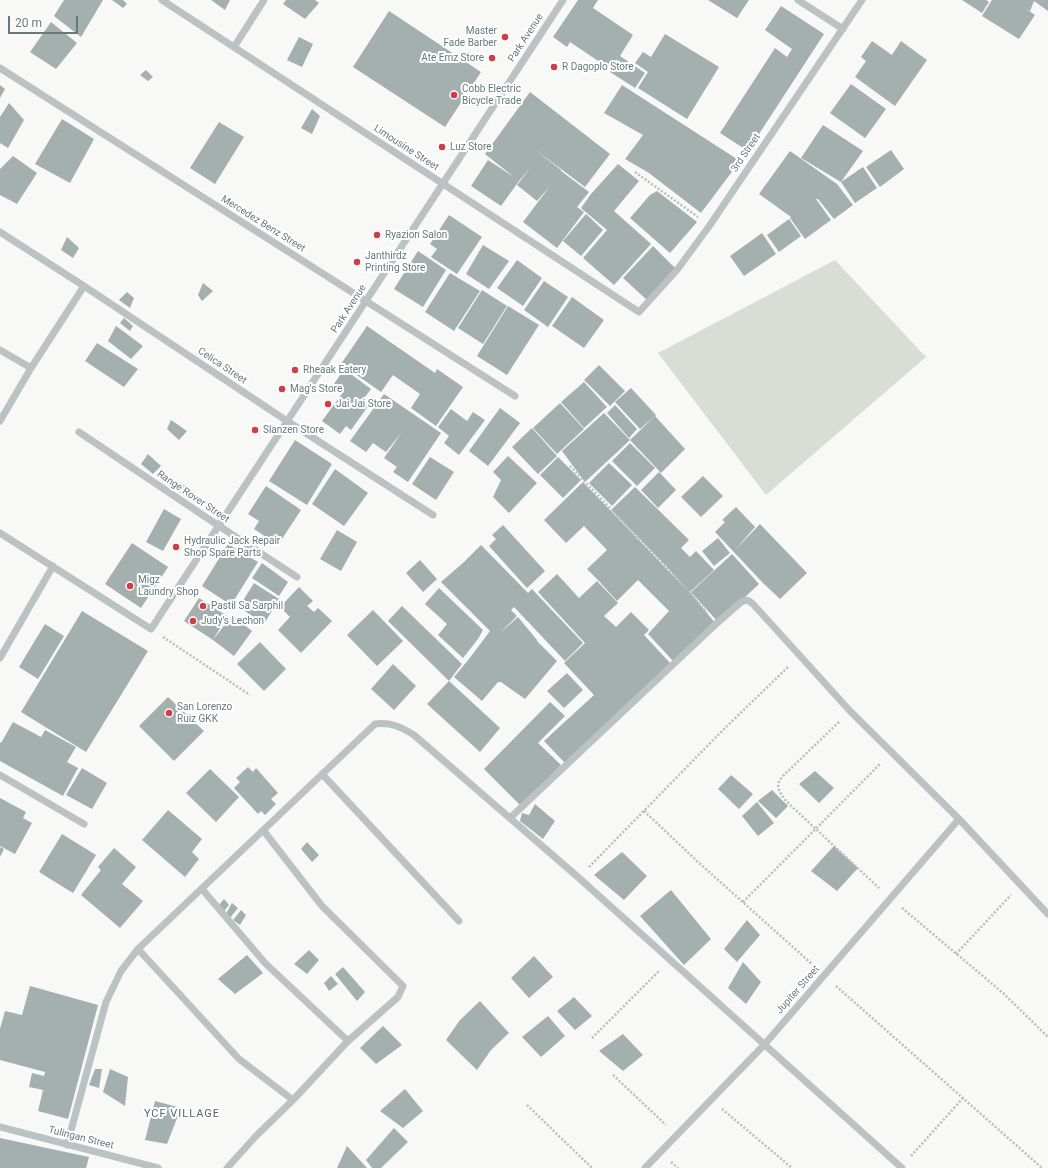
<!DOCTYPE html>
<html>
<head>
<meta charset="utf-8">
<style>
  body { margin:0 }
  #map { position:relative; width:1048px; height:1168px; overflow:hidden; background:#f8f8f6; font-family:Roboto,sans-serif }
  canvas { display:block }
  .scale { position:absolute; left:8px; top:16px; width:70px; height:18px; box-sizing:border-box; border:2px solid #667a7e; border-top:0; padding-left:5px; font-size:12px; line-height:14px; white-space:nowrap; color:#667a7e; -webkit-text-stroke:3px #fff; paint-order:stroke }
</style>
</head>
<body>
<div id="map">
<canvas width="1048" height="1168"></canvas>
<div class="scale">20 m</div>
</div>
<script>
const ctx = document.querySelector('canvas').getContext('2d');
ctx.lineJoin = 'round';
function paint(path, color) { ctx.fillStyle = color; ctx.fill(path, 'evenodd'); }
function trace(path, color, width, dash) { ctx.strokeStyle = color; ctx.lineWidth = width; ctx.lineCap = dash ? 'butt' : 'round'; ctx.setLineDash(dash || []); ctx.stroke(path); }
function drawText(font, color, halo, rows, align = 'center') {
  ctx.font = font + ' Roboto,sans-serif'; ctx.lineWidth = 4; ctx.setLineDash([]); ctx.textBaseline = 'middle'; ctx.strokeStyle = halo; ctx.fillStyle = color; for (const [text, x, y, turn = 0] of rows) {
    ctx.save(); ctx.translate(x, y); ctx.rotate((+turn || 0) * Math.PI / 180); ctx.textAlign = isNaN(turn) ? turn : align; if (halo) ctx.strokeText(text, 0, 0); ctx.fillText(text, 0, 0); ctx.restore();
  }
}
paint(new Path2D(`
  M835,260l91,97 -160,138 -108,-142z`), '#daddd6');
paint(new Path2D(`
  M64,0h39l-22,37 -27,-21z
  M112,0h11l4,4 -4,4z
  M211,0h19l-5,10z
  M286,0h29l4,3 -14,16 -22,-15z
  M578,0h20l-5,8 40,27 -13,21 25,17 -10,15 -25,-16 8,-14 -8,11 -40,-27 -3,5 -14,-10z
  M708,0h41l-12,18z
  M962,0h24l3,2 -7,11z
  M992,0h56v11l-14,-10 -4,10 -5,-3 10,7 -16,24 -37,-23z
  M781,6l43,28 -76,117 -28,-18 55,-85 12,9 5,-8 -27,-19z
  M389,11l92,61 -36,55 -92,-60z
  M51,22l26,21 -21,26 -26,-17z
  M665,34l54,33 -32,52 -49,-31 10,-16 -13,-9 8,-11 8,5z
  M299,37l14,7 -11,23 -15,-7z
  M872,41l20,14 9,-14 26,19 -32,46 -40,-29 11,-16 -5,-4z
  M146,70l7,7 -5,4 -8,-6z
  M851,84l35,25 -21,29 -35,-25z
  M0,85l5,4 -5,9z
  M622,85l118,76 -39,52 -52,-40 -24,-14 18,-24 -39,-22z
  M530,92l80,62 -25,33 -52,-39 28,22v1l28,21 -12,15 7,5 -27,36 -34,-26 27,-36 -13,15 -20,-16 14,-18 -12,14 -18,25 -30,-20 17,-26 26,17 -29,-23z
  M9,103l15,17 -16,28 -8,-5v-26z
  M312,109l8,7 -8,18 -11,-6z
  M62,119l32,20 -24,44 -35,-19z
  M219,122l25,15 -29,47 -25,-16z
  M823,125l40,26 -22,31 22,-15 14,21 -22,15 -14,-21 -40,-24z
  M891,150l13,19 -24,18 -14,-20z
  M790,151l47,33 16,21 -19,14 -16,-20h-2l15,21 -26,19 -15,-21 1,-1 -32,-23z
  M13,156l24,17 -20,31 -17,-9v-26z
  M618,164l21,17 -25,30 37,33 -37,41 -31,-27 24,-28 -26,-22 10,-14z
  M657,191l40,31 -27,31 -40,-35 20,-23z
  M586,214l17,16 -22,26 -18,-15z
  M449,215l33,22 -25,37 -26,-17 6,-8 -7,-5z
  M789,219l12,17 -22,16 -12,-17z
  M762,233l14,21 -32,22 -14,-20z
  M67,237l12,11 -6,10 -12,-8z
  M483,245l26,16 -20,28 -23,-15z
  M653,246l24,24 -30,30 -24,-22z
  M418,251l28,19 -23,37 -29,-18z
  M517,260l25,18 -19,28 -26,-18z
  M450,273l30,18 -26,40 -29,-19z
  M544,281l24,16 -20,30 -24,-17z
  M203,283l10,8 -11,10 -4,-6z
  M482,290l25,16 -24,38 -25,-16z
  M127,292l7,6 -4,10 -11,-8z
  M572,297l32,23 -20,28 -32,-22z
  M508,306l31,19 -32,50 -30,-19z
  M124,318l9,8 -3,5 -10,-8z
  M116,326l27,20 -12,13 -23,-18z
  M367,326l68,47 2,-4 26,18 -27,39 -25,-18 9,-14 -27,-19 -12,17 -40,-28z
  M97,343l41,26 -14,18 -39,-26z
  M599,365l26,26 -15,15 -26,-26z
  M344,369l27,20 -9,12 7,4 -18,25 -5,-4 -6,8 -18,-13 22,-30 -10,-7z
  M584,382l23,25 -23,21 -23,-26z
  M631,388l25,27 -16,14 -25,-27z
  M384,394l57,39 -33,49 -15,-10 4,-5 -13,-9 18,-26 -16,20 -13,-9 -7,9 -16,-11z
  M560,403l24,26 -27,25 -24,-26z
  M615,405l22,24 -8,9 -22,-25z
  M500,408l20,15 -32,43 -19,-15z
  M451,409l16,12 6,-9 12,8 -26,35 -15,-12 5,-7 -11,-9z
  M604,413l26,27 -45,42 -23,-31z
  M655,416l30,33 -24,24 -31,-33z
  M171,420l16,11 -8,9 -12,-11z
  M532,428l25,28 -19,18 -26,-27z
  M295,440l37,24 -25,41 -38,-24z
  M630,443l25,25 -18,18 -25,-25z
  M148,454l13,12 -8,8 -12,-10z
  M508,456l29,27 -28,30 -16,-16 8,-17 -8,-8z
  M430,457l24,15 -18,28 -24,-16z
  M558,457l23,23 -18,18 -23,-23z
  M609,463l23,22 -20,21 -23,-23z
  M335,469l33,24 -24,33 -32,-22z
  M659,472l17,18 -18,18 -17,-18z
  M703,476l20,20 -22,21 -20,-20z
  M179,482l17,11 -7,7 -15,-12z
  M583,482l103,107 -20,-23 -55,-56 24,-23 54,53 -8,8 9,9 6,-6 18,19 -24,22 25,31 -41,39 -26,-28 21,-23 -31,-31 -21,21 -19,-21 -11,-11 20,-19 -23,-24 -18,17 -22,-23z
  M266,486l35,24 -23,35 -24,-16 5,-8 -11,-7z
  M736,507l19,20 -20,23 25,-26 47,49 -27,26 -17,-16 -48,-51 10,-10 -3,-2z
  M164,509l17,10 -18,32 -17,-9z
  M503,525l42,46 -18,17 -38,-42 7,-7 -4,-4z
  M337,530l20,12 -16,29 -21,-12z
  M718,538l12,15 -16,13 -12,-15z
  M132,543l36,24 -27,41 -36,-24z
  M228,544l30,18 -27,43 -29,-19z
  M481,545l47,48 4,-4 51,54 -18,18 -51,-54 -3,3 6,6 -17,17 18,-16 19,23v1l20,20 -32,38 -24,-17h-3l-16,19 -28,-24 15,-18 21,-28 -49,-49 23,-20z
  M732,554l27,30 -41,38 -27,-30z
  M420,560l17,19 -14,13 -17,-19z
  M262,563l26,19 -9,14 -27,-18z
  M557,574l22,24 18,-17 21,22 -14,13 12,11 15,-15 18,18 -5,5 27,29 -106,99 -21,-22 50,-46 -30,-32 21,-20 -47,-51z
  M254,583l25,16 -15,25 -25,-17z
  M299,587l14,14 -6,5 7,6 4,-4 14,13 -31,32 -23,-23 12,-13 -10,-10z
  M439,588l44,42 -5,9 -15,19 -25,-23 9,-11 -22,-20z
  M199,598l28,18 -14,24 -29,-19z
  M402,606l60,58 -13,17 -61,-60z
  M373,610l30,31 -26,25 -30,-31z
  M82,611l66,40 -62,101 -65,-40z
  M232,615l20,16 -18,25 -21,-16z
  M45,624l19,12 -26,43 -19,-12z
  M260,642l26,27 -22,22 -27,-27z
  M393,664l23,22 -22,24 -23,-21z
  M567,673l16,17 -19,18 -17,-17z
  M449,681l51,47 -20,24 -53,-48z
  M168,697l36,34 -30,30 -35,-35z
  M550,702l15,14 -27,27 23,22 -40,41 -37,-37z
  M13,722l28,15 4,-7 31,17 -9,15 11,6 -15,28 -63,-35v-19l1,1z
  M248,767l5,5 3,-4 22,25 -7,6 5,5 -11,11 -4,-4 -3,3 -24,-26 6,-6 -4,-4z
  M82,768l25,15 -15,26 -26,-14z
  M210,769l29,28 -23,25 -30,-29z
  M815,771l19,17 -15,15 -20,-19z
  M731,775l22,19 -14,15 -21,-20z
  M772,790l16,16 -12,12 -18,-17z
  M0,798l26,14 -3,6 9,5 -17,31 -15,-8z
  M757,802l17,21 -16,13 -16,-20z
  M535,804l20,17 -12,18 -23,-18 2,-8 7,2z
  M168,810l34,29 -10,13 7,7 -14,18 -43,-37z
  M62,834l34,21 -23,38 -34,-21z
  M307,842l12,13 -7,7 -11,-13z
  M834,846l24,22 -21,23 -26,-20z
  M0,847l4,2 -4,8z
  M114,848l22,19 -14,17 21,17 -23,27 -39,-33 20,-25 -3,-3z
  M622,852l25,24 -23,24 -30,-25z
  M671,890l40,49 -27,26 -44,-49z
  M224,899l5,6 -5,6 -5,-6z
  M232,903l6,5 -8,10 -4,-4z
  M241,910l5,5 -6,10 -7,-5z
  M747,920l13,15 -23,27 -13,-13z
  M309,950l10,10 -12,14 -13,-10z
  M247,955l16,18 -28,21 -17,-15z
  M534,956l19,21 -24,21 -18,-20z
  M743,962l18,20 -15,22 -18,-16z
  M343,967l22,25 -8,9 -22,-27z
  M331,976l7,8 -9,7 -5,-8z
  M30,986l68,19 -30,114 -30,-8 5,-21 -14,-3 3,-14 12,3 1,-4 -45,-12v-31l5,-18 17,4z
  M574,997l18,19 -17,14 -18,-19z
  M480,1001l29,32 -18,17 -14,20 -31,-30 14,-20z
  M548,1016l17,20 -24,21 -19,-20z
  M383,1026l19,19 -26,19 -16,-16z
  M623,1034l20,21 -20,16 -24,-20z
  M95,1069h7l-3,19 -10,-3z
  M110,1069l18,8 -3,29 -22,-14z
  M405,1089l18,22 -20,17 -23,-17z
  M155,1101l26,7 -14,36 -22,-4z
  M394,1128l14,14 -27,26h-9l-6,-8z
  M0,1138l89,19 -3,11h-86z
  M347,1146l20,22h-30z`), '#a4afb0');
trace(new Path2D(`
  M635,172l63,45
  M570,466l120,126 17,21
  M163,637l87,58
  M839,722l-54,52c-2,2 -5,5 -6,8 -3,7 4,15 8,20l92,86
  M644,811l54,51 115,103
  M589,867l134,-137 65,-63
  M743,902l138,-139
  M902,908l101,85 45,44
  M956,954l55,-59
  M836,986l206,182
  M592,1038l68,-68
  M613,1075l53,50
  M527,1105l65,63
  M722,1109l70,59
  M911,1156l52,-58
  M671,1162l7,6`), '#b8bdbe', 2.5, [2, 2]);
trace(new Path2D(`
  M162,0l477,312 38,-42 33,-45 152,-225
  M798,0l45,29
  M234,47l30,-47
  M0,68l515,328
  M0,232l84,54 203,135 146,94
  M0,350l31,18
  M0,421l31,-53 53,-82
  M79,432l140,94 78,51
  M0,533l151,96 412,-629
  M0,658l53,-92
  M322,774l137,147
  M0,775l84,49
  M510,818l206,-194 25,-22 4,-2 4,1 4,3 97,107 109,108 89,95
  M202,889l63,74 83,78
  M138,949l101,110 54,41
  M0,1127l158,41
  M67,1145l39,-143 15,-31 17,-22 237,-225c16,-2 26,3 39,11l165,143 323,290
  M227,1168l29,-32 37,-36 55,-59 50,-44 5,-11 -81,-80 -59,-76
  M645,1168l119,-123 195,-226`), '#bbc2c3', 7);
for (const [x, y, r, color] of [
  [505,37,4,"#d13d45"],
  [492,58,4,"#d13d45"],
  [554,67,4,"#d13d45"],
  [454,95,4,"#d13d45"],
  [442,147,4,"#d13d45"],
  [377,235,4,"#d13d45"],
  [357,262,4,"#d13d45"],
  [295,370,4,"#d13d45"],
  [282,389,4,"#d13d45"],
  [328,404,4,"#d13d45"],
  [255,430,4,"#d13d45"],
  [176,547,4,"#d13d45"],
  [130,586,4,"#d13d45"],
  [203,606,4,"#d13d45"],
  [193,621,4,"#d13d45"],
  [169,713,4,"#d13d45"]
]) { const dot = new Path2D(); dot.arc(x, y, r, 0, 2 * Math.PI); ctx.fillStyle = color; ctx.fill(dot); trace(dot, '#fff', 1.5); }
drawText('10px', '#667a7e', '#fff', [
  ["Master",497,31,"right"],
  ["Fade Barber",497,43,"right"],
  ["Ate Emz Store",484,58,"right"],
  ["R Dagoplo Store",562,67],
  ["Cobb Electric",462,89],
  ["Bicycle Trade",462,101],
  ["Luz Store",450,147],
  ["Ryazion Salon",385,235],
  ["Janthirdz",365,256],
  ["Printing Store",365,268],
  ["Rheaak Eatery",303,370],
  ["Mag's Store",290,389],
  ["Jai Jai Store",336,404],
  ["Slanzen Store",263,430],
  ["Hydraulic Jack Repair",184,541],
  ["Shop Spare Parts",184,553],
  ["Migz",138,580],
  ["Laundry Shop",138,592],
  ["Pastil Sa Sarphil",211,606],
  ["Judy's Lechon",201,621],
  ["San Lorenzo",177,707],
  ["Ruiz GKK",177,719]
], 'left');
drawText('10px', '#667a7e', '#fff', [
  ["Park Avenue",526,38,-57],
  ["Limousine Street",406,148,33],
  ["3rd Street",746,153,-56],
  ["Mercedez Benz Street",263,224,32],
  ["Park Avenue",349,309,-57],
  ["Celica Street",222,366,34],
  ["Range Rover Street",193,497,34],
  ["Jupiter Street",798,990,-49],
  ["Tulingan Street",81,1138,14]
]);
ctx.letterSpacing = '1px';
drawText('11px', '#58676a', '#fff', [
  ["YCF VILLAGE",182,1114]
]);
ctx.letterSpacing = '0px';
</script>
</body>
</html>
